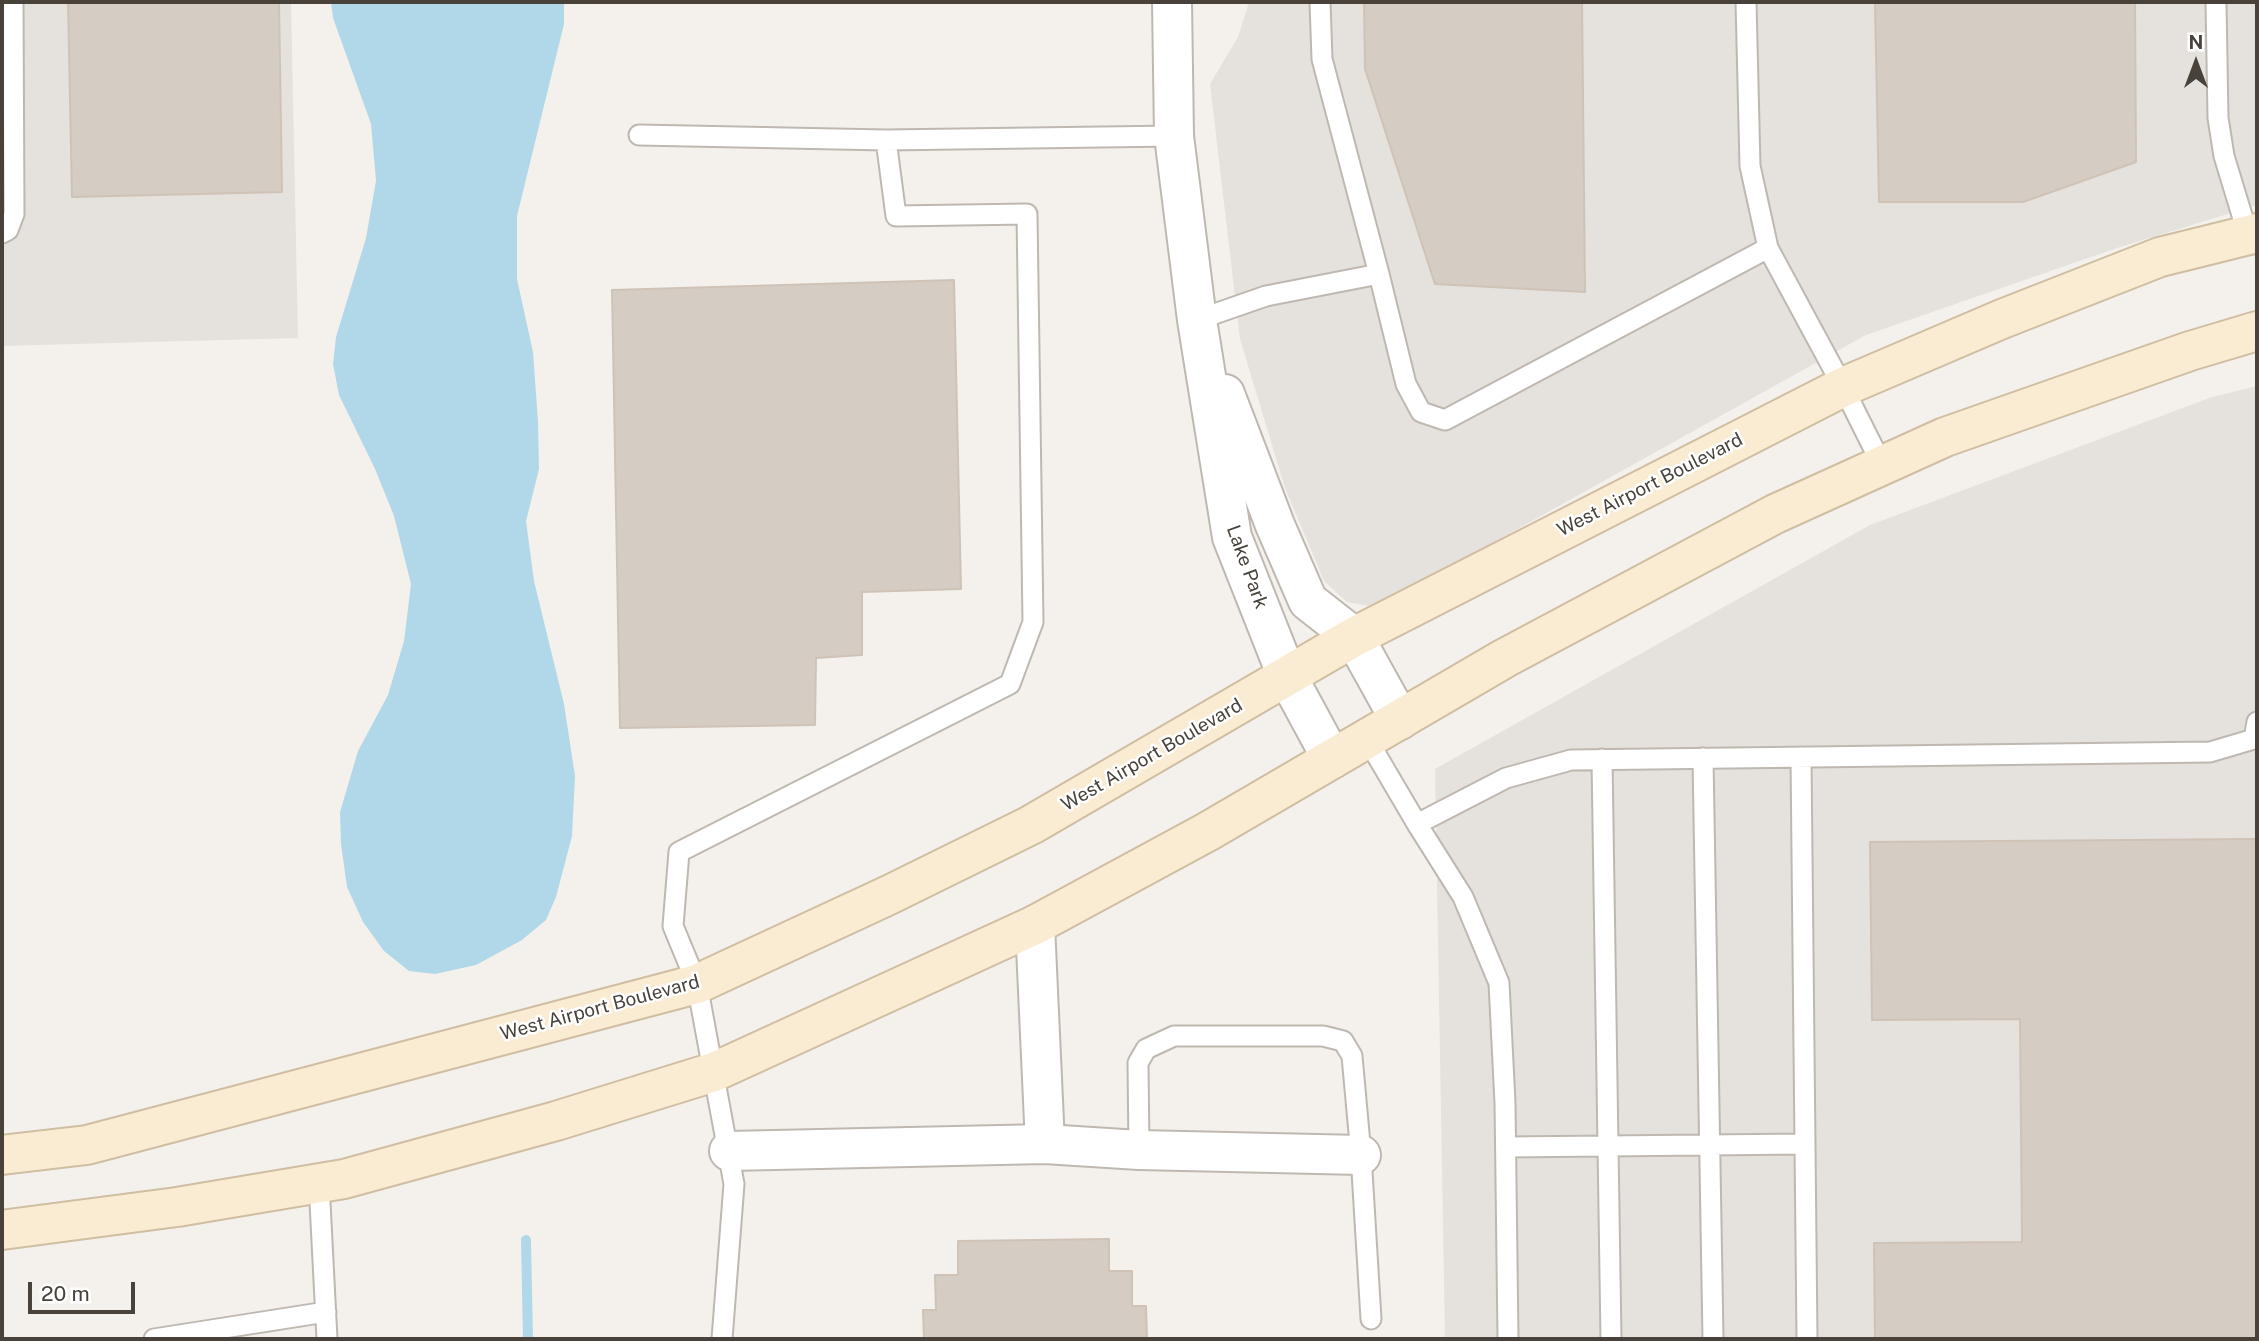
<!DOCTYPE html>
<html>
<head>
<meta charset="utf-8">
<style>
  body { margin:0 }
  #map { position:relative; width:2259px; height:1341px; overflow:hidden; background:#f4f1ed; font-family:"Public Sans",sans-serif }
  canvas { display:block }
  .frame { position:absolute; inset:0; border:4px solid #48423b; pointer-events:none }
  .north { position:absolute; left:2161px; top:28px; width:70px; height:70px; -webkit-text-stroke:5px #fff; paint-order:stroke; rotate:0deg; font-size:19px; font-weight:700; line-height:28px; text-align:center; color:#48423b }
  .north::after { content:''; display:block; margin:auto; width:24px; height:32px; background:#48423b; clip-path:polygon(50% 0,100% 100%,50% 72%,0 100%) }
  .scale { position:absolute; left:28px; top:1282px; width:107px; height:32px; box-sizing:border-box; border:4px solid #48423b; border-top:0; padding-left:9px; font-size:21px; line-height:24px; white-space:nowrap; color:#48423b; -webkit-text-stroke:5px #fff; paint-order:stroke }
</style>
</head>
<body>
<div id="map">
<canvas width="2259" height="1341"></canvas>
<div class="frame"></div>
<div class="north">N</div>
<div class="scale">20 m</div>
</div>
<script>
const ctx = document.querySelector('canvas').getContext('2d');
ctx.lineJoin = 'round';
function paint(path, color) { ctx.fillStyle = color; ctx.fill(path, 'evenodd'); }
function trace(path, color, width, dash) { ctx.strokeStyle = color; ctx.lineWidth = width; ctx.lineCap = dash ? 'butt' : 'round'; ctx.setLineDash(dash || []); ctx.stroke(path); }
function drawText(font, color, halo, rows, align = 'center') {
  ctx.font = font + ' "Public Sans",sans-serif'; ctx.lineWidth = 5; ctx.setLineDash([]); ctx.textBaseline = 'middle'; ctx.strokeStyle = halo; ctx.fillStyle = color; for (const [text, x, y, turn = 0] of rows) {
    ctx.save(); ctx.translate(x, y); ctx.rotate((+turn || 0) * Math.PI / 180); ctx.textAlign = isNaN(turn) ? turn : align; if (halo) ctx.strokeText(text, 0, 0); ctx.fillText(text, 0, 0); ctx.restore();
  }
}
paint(new Path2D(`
  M2,2h289l7,336 -296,8z
  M1249,2h1008v203l-140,43 -251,87 -406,226 -57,36 -27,10 -29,-5 -23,-21 -39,-93 -45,-149 -30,-255 28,-47z
  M2257,386v953h-812l-10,-570 435,-244 342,-128z`), '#e5e1dd');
paint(new Path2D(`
  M331,2h233v22l-47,192v63l16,73 5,69 1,48 -13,52 8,60 30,123 11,72 -3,60 -16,61 -10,23 -24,20 -46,25 -41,9 -26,-3 -25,-20 -21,-29 -16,-35 -6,-43 -1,-32 18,-61 30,-56 16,-54 7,-57 -17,-68 -19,-47 -36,-74 -6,-31 3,-27 30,-99 10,-57 -5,-57 -38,-106z`), '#b1d8e9');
trace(new Path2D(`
  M526,1240l2,99`), '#b1d8e9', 10);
const building = new Path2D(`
  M68,2h211l3,190 -210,5z
  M1364,2h218l3,290 -150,-8 -70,-215z
  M1875,2h260l1,160 -113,40h-144z
  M954,280l7,309 -99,3v63l-46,3 -1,67 -195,3 -8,-438z
  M2257,839v500h-382l-1,-96 148,-1 -2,-223 -148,1 -2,-178z
  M1109,1239v32h23v35h14l1,33h-223l-1,-29h13l-1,-35h23v-34z`);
paint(building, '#d5ccc3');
trace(building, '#cfc3b7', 2);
const service = new Path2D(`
  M1320,2l2,57 57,215
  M1746,2l4,164 18,82 75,139 39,78
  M2216,2l2,116 6,38 24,79
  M639,135l247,5 288,-4
  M2,233l6,-3 6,-16 -1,-212
  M1197,320l69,-24 113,-22 27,110 15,28 24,8 323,-172
  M1367,739l50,85 89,-46 65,-18 639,-8 44,-13 3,-17
  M1801,757l6,582
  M1703,758l10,581
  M1602,759l9,580
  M1417,824l46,73 36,86 6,120 3,236
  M1506,1147l299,-3
  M1139,1150l-1,-87 8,-14 28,-13h149l20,5 9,15 9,99 10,164
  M319,1183l8,156
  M154,1339l172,-27
  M722,1339l12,-155 -37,-200 -24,-58 6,-74 331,-168 23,-62 -6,-408 -131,2 -10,-76`);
const minor = new Path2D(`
  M1172,2l2,134 23,184 35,217 55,139 45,83
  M1225,394l50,131 33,76 46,36 46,83
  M1035,925l10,219
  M729,1151l316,-7 94,6 222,5`);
const secondary = new Path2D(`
  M2,1155l85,-10 610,-161 192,-89 142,-70 323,-188 489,-250 159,-68 158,-62 97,-24
  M2,1230l175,-23 167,-28 212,-58 158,-49 321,-147 172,-93 298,-174 270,-144 170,-77 245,-86 67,-20`);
trace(service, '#bfb8b0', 23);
trace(minor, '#bfb8b0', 42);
trace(secondary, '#cfbea2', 42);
trace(service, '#fff', 19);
trace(minor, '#fff', 38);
trace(secondary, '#f9ecd2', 38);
drawText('19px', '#48423b', '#fff', [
  ["West Airport Boulevard",1650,485,-27],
  ["Lake Park",1247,567,70],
  ["West Airport Boulevard",1152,755,-30],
  ["West Airport Boulevard",600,1008,-15]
]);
</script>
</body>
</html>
